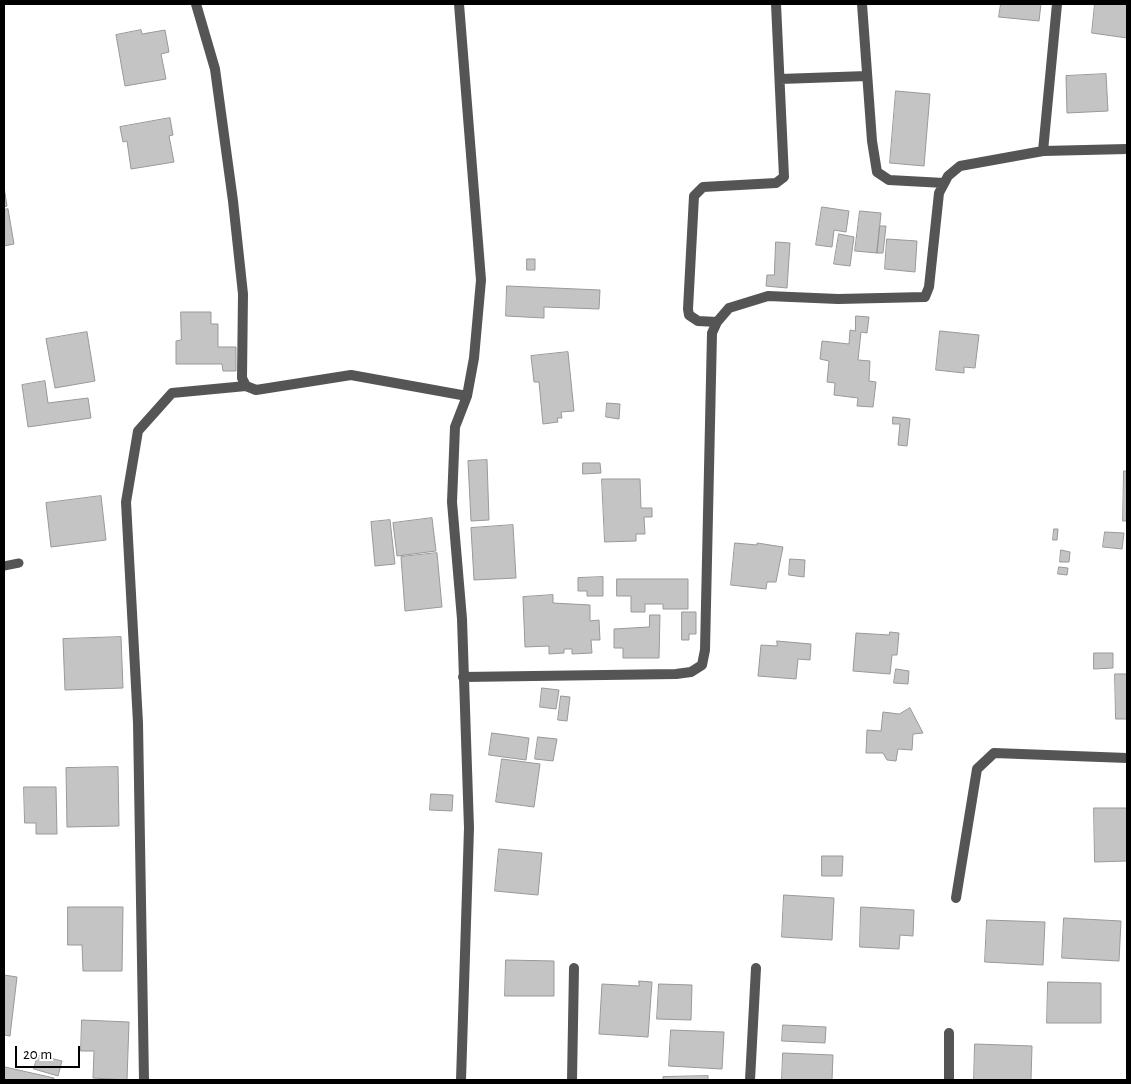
<!DOCTYPE html>
<html>
<head>
<meta charset="utf-8">
<style>
  body { margin:0 }
  #map { position:relative; width:1131px; height:1084px; overflow:hidden; background:#fff; font-family:"Alegreya Sans",sans-serif }
  canvas { display:block }
  .frame { position:absolute; inset:0; border:5px solid #000; pointer-events:none }
  .scale { position:absolute; left:15px; top:1046px; width:65px; height:22px; box-sizing:border-box; border:2px solid #000; border-top:0; padding-left:6px; font-size:15px; line-height:18px; white-space:nowrap; color:#000; -webkit-text-stroke:4px #fff; paint-order:stroke }
</style>
</head>
<body>
<div id="map">
<canvas width="1131" height="1084"></canvas>
<div class="frame"></div>
<div class="scale">20 m</div>
</div>
<script>
const ctx = document.querySelector('canvas').getContext('2d');
ctx.lineJoin = 'round';
function paint(path, color) { ctx.fillStyle = color; ctx.fill(path, 'evenodd'); }
function trace(path, color, width, dash) { ctx.strokeStyle = color; ctx.lineWidth = width; ctx.lineCap = dash ? 'butt' : 'round'; ctx.setLineDash(dash || []); ctx.stroke(path); }
const building = new Path2D(`
  M1001,4h40l-2,17 -40,-4z
  M1095,4h32v34l-35,-5z
  M141,30l1,4 23,-4 4,22 -8,2 5,25 -41,7 -9,-51z
  M1106,74l2,37 -41,2 -1,-37z
  M896,91l34,3 -6,72 -34,-3z
  M170,118l3,17 -4,1 5,26 -43,7 -4,-28 -4,1 -3,-15z
  M4,187l3,19 -3,1z
  M822,207l27,4 -3,21 -12,-2 -2,17 -16,-2z
  M8,209l6,35 -10,2v-36z
  M860,211l21,2 -4,40 -22,-2z
  M880,226h6l-3,27h-6z
  M839,234l15,3 -4,29 -16,-2z
  M887,239l30,2 -2,31 -30,-3z
  M776,242l14,1 -3,45 -21,-2 1,-11h7z
  M527,259h8v11h-8z
  M507,286l93,4 -1,19 -55,-2v11l-38,-2z
  M181,312h30v12h7v23h18v24h-13l-1,-7h-46v-23l5,-1z
  M856,316l13,1 -2,16 -6,-1 -3,28 12,1 -1,20 7,1 -3,25 -16,-1 1,-8 -24,-3 1,-12 -8,-1 2,-21 -9,-2 2,-18 27,3 1,-14 5,1z
  M940,331l39,4 -4,33 -11,-1v6l-28,-3z
  M87,332l8,49 -40,7 -9,-49z
  M568,352l6,59 -13,1 1,6h-5l1,4 -15,2 -4,-42h-5l-3,-26z
  M45,381l3,22 40,-5 3,20 -63,9 -6,-42z
  M607,403l13,1 -1,15 -13,-2z
  M893,417l17,2 -3,27 -9,-1 2,-21h-7z
  M487,460l2,60 -18,1 -3,-60z
  M583,463h17l1,10 -18,1z
  M1124,471h3v50h-4z
  M602,479h38l1,29h11v9h-8l1,17h-9v7l-31,1z
  M101,496l5,44 -55,7 -5,-44z
  M432,518l4,33 -39,5 -4,-33z
  M390,520l5,44 -20,2 -4,-44z
  M513,525l3,53 -42,2 -3,-52z
  M1054,529h4l-1,11h-4z
  M1105,532l19,1 -2,16 -19,-2z
  M735,543l22,2v-2l26,4 -7,35h-9l-1,7 -35,-4z
  M1061,550l9,2 -1,10h-9z
  M437,553l5,54 -37,4 -4,-54z
  M790,559l15,1 -1,17 -15,-2z
  M1059,567l9,1 -1,7 -9,-1z
  M603,577v19h-16v-5h-9v-13z
  M617,579h71v30h-25v-5h-18v8h-14v-16h-14z
  M553,595v8l37,2v16l9,-1 1,20h-9l1,13 -20,1v-5h-8v4l-15,1v-8l-24,1 -2,-50z
  M682,612h14v22h-7v6h-7z
  M650,615h10l-1,43h-36v-10h-9v-19l35,-2z
  M890,632l9,1 -2,22h-5l-2,19 -37,-3 3,-38 33,2z
  M121,637l2,51 -58,2 -2,-51z
  M777,641l34,3 -1,16 -12,-1 -2,20 -38,-3 3,-31 16,1z
  M1094,653h19v15l-19,1z
  M896,669l13,2 -1,13 -14,-1z
  M1115,674h12v45h-11z
  M542,688l17,2 -3,19 -16,-2z
  M561,696l9,1 -3,24 -9,-1z
  M910,708l13,25 -10,1 -1,16 -14,-1 -2,12 -9,-1 -4,-7h-17l1,-23 14,1 2,-19 16,2z
  M492,733l37,5 -3,22 -37,-5z
  M538,737l19,2 -4,22 -18,-2z
  M502,759l38,5 -6,43 -38,-5z
  M118,767l1,59 -52,1 -1,-59z
  M24,787h32l1,47h-21v-11h-11z
  M431,794l22,1 -1,16 -22,-1z
  M1094,808h33v53l-32,1z
  M499,849l43,4 -4,42 -43,-4z
  M822,856h21l-1,20h-20z
  M784,895l50,3 -2,42 -50,-3z
  M68,907h55l-1,64h-39l-1,-26h-14z
  M861,907l53,3 -1,26 -13,-1 -1,14 -39,-2z
  M1064,918l57,3 -2,40 -57,-3z
  M987,920l58,2 -2,43 -58,-3z
  M506,960l48,1v35h-49z
  M4,975l13,2 -7,59 -6,-1z
  M639,981l13,1 -4,55 -49,-3 3,-50 37,2z
  M1048,982l53,1v40h-54z
  M659,984l33,1 -1,35 -34,-1z
  M82,1020l47,2 -2,58 -34,-2 1,-27h-13z
  M783,1025l43,2 -1,16 -43,-2z
  M671,1030l53,2 -2,37 -53,-3z
  M975,1044l57,2 -1,34h-57z
  M783,1053l50,2 -1,25h-50z
  M38,1055l24,6 -4,15 -24,-7z
  M5,1067l49,11v2h-50z
  M708,1076v4h-45v-3z`);
paint(building, '#c4c4c4');
trace(building, '#999', 1);
trace(new Path2D(`
  M4,566l15,-3`), '#555', 9);
trace(new Path2D(`
  M196,4l19,65 18,132 10,93 -1,84 4,8 10,4 95,-15 116,21
  M459,4l22,276 -7,78 -7,38 -12,31 -3,75 10,117 7,209 -8,252
  M862,4l10,137 5,31 12,8 55,3
  M780,79l87,-3
  M1043,151l14,-147
  M717,322l-19,-1 -9,-6 -1,-6 6,-113 9,-9 73,-4 8,-6 -8,-173
  M463,677l213,-3 15,-2 11,-7 3,-15 7,-317 5,-11 12,-14 39,-12 70,3 87,-2 4,-10 10,-94 9,-17 12,-10 83,-15 84,-2
  M956,898l21,-129 17,-16 133,5
  M144,1080l-6,-357 -12,-221 12,-71 34,-38 74,-7
  M572,1080l2,-112
  M750,1080l6,-112
  M949,1080v-47`), '#555', 10);
</script>
</body>
</html>
